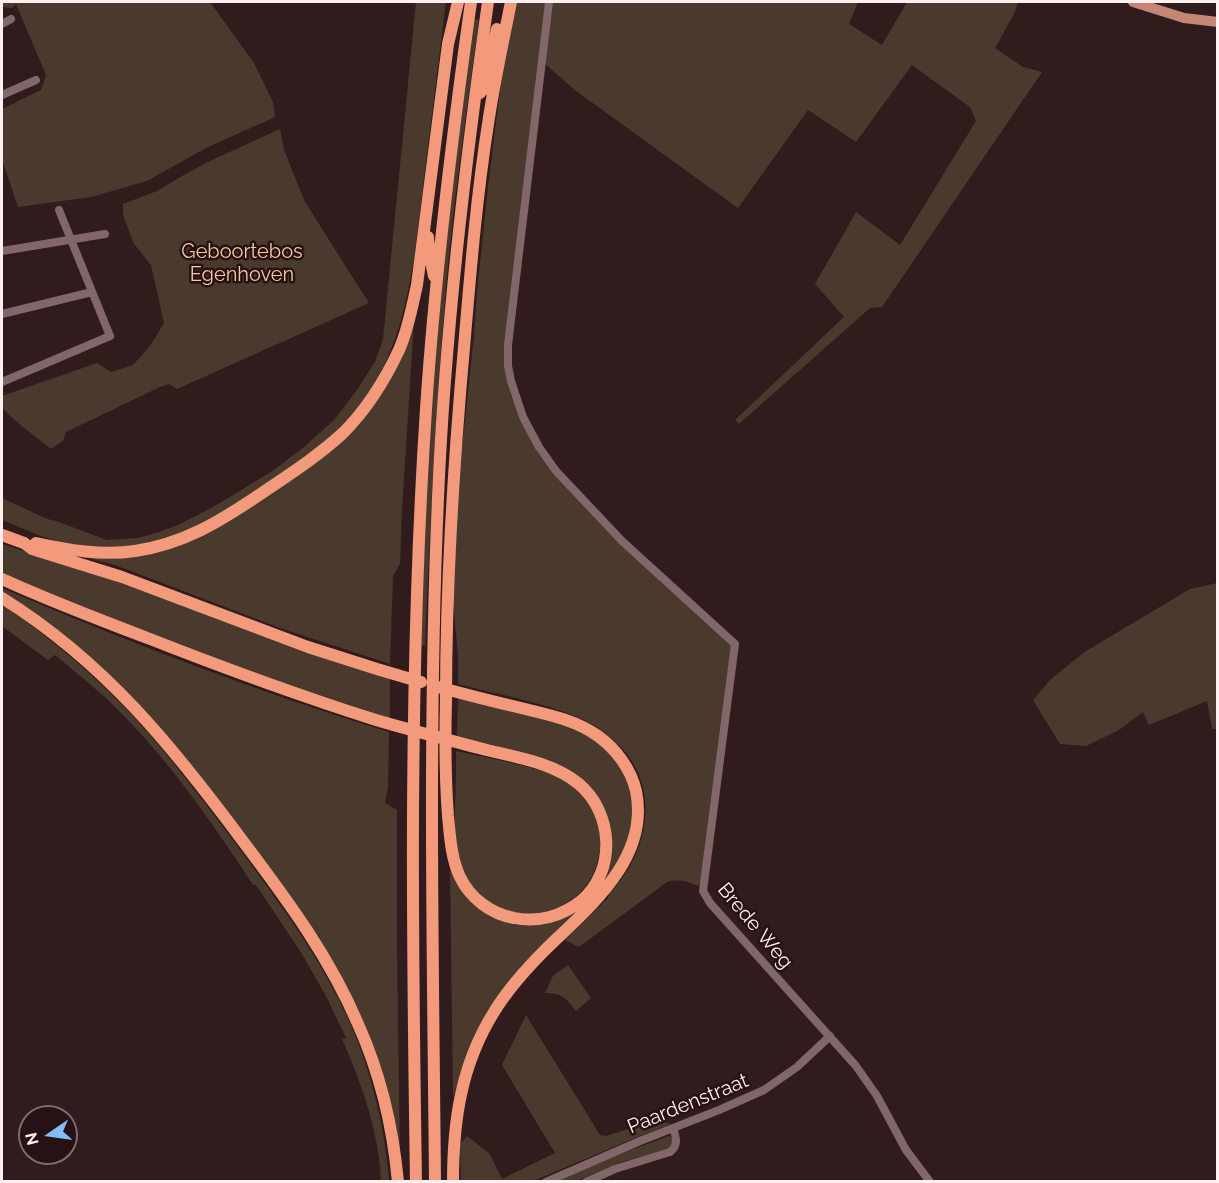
<!DOCTYPE html>
<html>
<head>
<meta charset="utf-8">
<style>
  body { margin:0 }
  #map { position:relative; width:1219px; height:1183px; overflow:hidden; background:#311c1d; font-family:Raleway,sans-serif }
  canvas { display:block }
  .frame { position:absolute; inset:0; border:3px solid #ffeff0; pointer-events:none }
  .north { position:absolute; left:18px; top:1105px; width:60px; height:60px; box-sizing:border-box; background:#261214; border:2px solid #7d6a6c; border-radius:50%; rotate:257deg; font-size:16px; font-weight:700; line-height:24px; text-align:center; color:#ffeff0 }
  .north::after { content:''; display:block; margin:auto; width:21px; height:27px; background:#80bdfa; clip-path:polygon(50% 0,100% 100%,50% 72%,0 100%) }
</style>
</head>
<body>
<div id="map">
<canvas width="1219" height="1183"></canvas>
<div class="frame"></div>
<div class="north">N</div>
</div>
<script>
const ctx = document.querySelector('canvas').getContext('2d');
ctx.lineJoin = 'round';
function paint(path, color) { ctx.fillStyle = color; ctx.fill(path, 'evenodd'); }
function trace(path, color, width, dash) { ctx.strokeStyle = color; ctx.lineWidth = width; ctx.lineCap = dash ? 'butt' : 'round'; ctx.setLineDash(dash || []); ctx.stroke(path); }
function drawText(font, color, halo, rows, align = 'center') {
  ctx.font = font + ' Raleway,sans-serif'; ctx.lineWidth = 5; ctx.setLineDash([]); ctx.textBaseline = 'middle'; ctx.strokeStyle = halo; ctx.fillStyle = color; for (const [text, x, y, turn = 0] of rows) {
    ctx.save(); ctx.translate(x, y); ctx.rotate((+turn || 0) * Math.PI / 180); ctx.textAlign = isNaN(turn) ? turn : align; if (halo) ctx.strokeText(text, 0, 0); ctx.fillText(text, 0, 0); ctx.restore();
  }
}
paint(new Path2D(`
  M2,2h208l44,61 19,39 2,15 -69,31 -59,33 -56,16 -73,10 -16,-48v-50l39,-19 5,-15 -30,-71 -4,4 -10,-1z
  M416,2h30l-32,257c-12,73 -29,129 -86,180 -20,17 -42,31 -63,46 -29,19 -58,39 -91,51 -31,12 -71,13 -104,8 -23,-4 -46,-15 -68,-24v-22l45,21 9,2 51,19 31,-2 21,-6 19,-7 37,-19 59,-36 30,-23 31,-28 22,-29 18,-28 8,-23z
  M515,2h31l-40,363 14,52 67,91 22,25 121,110 3,5 -23,157 -9,77 -3,4c-12,-5 -19,-7 -31,-4l-88,65 -14,-7 43,-42 1,-4c9,-10 18,-21 24,-34 16,-32 18,-70 -2,-100 -11,-16 -28,-31 -45,-39 -37,-18 -87,-26 -128,-37v-28l-5,-57 5,-114 16,-149 3,-44 11,-105 14,-112z
  M553,2h305l-9,22 33,21 25,-43h111l-4,12 -19,34 28,19 19,5 -160,235 -12,1 -131,116 -4,-4 109,-103 -29,-33 41,-72 44,33 76,-124 -6,-14 -58,-42 -56,77 -48,-32 -70,98 -162,-117 -32,-28z
  M474,19l5,1c-12,89 -25,177 -33,267 -10,119 -16,239 -21,359l-4,-1c2,-50 3,-100 5,-150 8,-160 27,-318 48,-476z
  M280,129l4,21 21,52 64,101 -192,86 -8,-5 -9,3 -94,45 -3,9 -12,8 -33,-26 -16,-15v-12l95,-33 14,9 22,-7 17,-19 14,-23 -13,-58 -17,-21 -11,-29v-11l34,-13 25,-15 30,-16z
  M414,321l-12,188 -2,55 -7,12 -3,88 -110,-36 -165,-63 -35,-9 109,-14 22,-11 30,-18 96,-69z
  M2,544l81,26 307,107v41l-93,-30 -93,-33 -202,-80z
  M1217,583v146h-5l-5,-28 -58,24 -6,-13 -24,18 -33,16 -26,-2 -27,-44 18,-21 35,-28 104,-62z
  M2,588c126,54 255,104 387,144l-1,55 -3,16 12,7v141l3,212 -60,-187 -154,-217 -157,-149 -27,-18z
  M2,605c47,31 92,70 131,111 40,44 75,91 111,139 39,53 79,107 106,168 22,50 35,105 39,158h-8c-2,-49 -19,-97 -39,-142l4,-1 -19,-40 -25,-44 -46,-69h-3c-38,-58 -77,-115 -125,-165 -22,-24 -48,-44 -73,-65l-7,5 -46,-34z
  M458,697l115,30 22,11 29,32 9,24v24l-8,31 -25,41 9,-30 -20,-72 -132,-51z
  M456,751c31,7 68,13 97,24 7,2 14,8 20,12 14,11 23,28 27,46 2,14 -1,26 -6,39 -20,46 -84,56 -118,20 -8,-9 -15,-25 -18,-37 -4,-15 -3,-33 -3,-49 1,-19 1,-37 1,-55z
  M450,866l50,54 13,4 15,1 57,-20 -50,49 -70,108 -12,35z
  M568,965l23,33 -15,13c-10,-13 -14,-18 -31,-18l8,-17z
  M526,1015l74,120 6,1 51,-16 14,4 -36,14 -102,43h-72l-1,-37 7,-8 23,18 12,25 53,-26 -53,-88z
  M669,1136l4,3v4l-3,6 -51,14 -43,18 -21,1 62,-27z`), '#493a2d');
trace(new Path2D(`
  M549,2l-41,343v21l3,15 12,36 16,30 17,24 66,70 113,103 -32,247 7,12 146,163 21,30 29,54 24,32
  M2,24l9,-5
  M2,95l34,-15
  M2,251l103,-17
  M2,314l90,-22
  M2,382l108,-46 -51,-126
  M546,1182l94,-41 79,-31 45,-20 33,-23 33,-31
  M586,1182l29,-13 55,-17c9,-7 6,-15 3,-24`), '#816769', 8);
trace(new Path2D(`
  M1133,2l51,16 34,4`), '#c58675', 10);
trace(new Path2D(`
  M480,93l4,-5 13,-59
  M428,237l1,14 5,25
  M2,535l22,8 8,6 90,28 186,70 69,22 44,13
  M36,543c33,7 66,13 99,8 48,-7 84,-29 124,-56 28,-19 58,-38 84,-62 23,-23 42,-53 56,-83 9,-20 13,-43 18,-65l31,-241 10,-42
  M2,579c48,22 98,41 148,60 74,29 150,57 226,81 34,10 69,19 103,28 33,9 72,13 100,36 34,29 38,86 2,117 -19,15 -43,22 -67,17 -23,-4 -44,-20 -54,-41 -9,-19 -10,-41 -12,-61 -3,-39 -3,-77 -2,-116 0,-121 8,-243 19,-364 6,-71 12,-142 23,-212 6,-41 15,-82 23,-122
  M2,598c103,64 172,150 243,246 43,57 85,114 113,180 22,49 35,104 40,158
  M438,687c26,7 53,14 79,20 28,7 57,12 81,29 18,13 33,33 38,55 14,68 -47,116 -90,158 -19,19 -38,40 -52,63 -33,53 -41,109 -41,170
  M416,1182c-4,-258 -7,-516 10,-773 9,-136 26,-272 45,-407
  M435,1182c-2,-228 -7,-456 3,-684 7,-166 27,-332 50,-496`), '#f39a7d', 12);
drawText('20px', '#f7c89c', '#261214', [
  ["Geboortebos",242,252],
  ["Egenhoven",242,275]
]);
drawText('20px', '#ffeff0', '#261214', [
  ["Brede Weg",755,926,50],
  ["Paardenstraat",688,1104,-22]
]);
</script>
</body>
</html>
